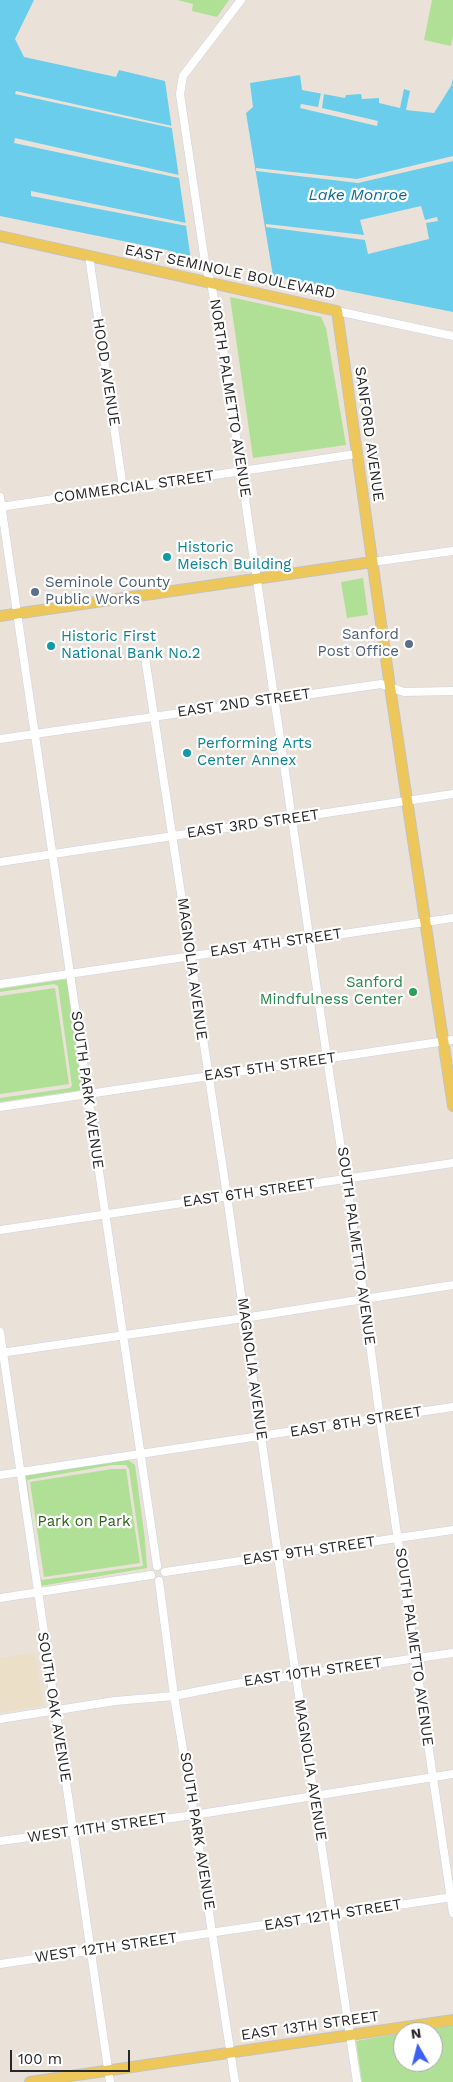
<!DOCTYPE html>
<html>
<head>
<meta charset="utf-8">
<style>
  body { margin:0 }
  #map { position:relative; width:453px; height:2082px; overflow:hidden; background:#eae2d8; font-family:"Work Sans",sans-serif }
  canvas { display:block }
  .north { position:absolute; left:393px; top:2022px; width:50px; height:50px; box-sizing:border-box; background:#fff; border:1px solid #a9a9a9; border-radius:50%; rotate:352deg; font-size:14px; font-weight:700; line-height:20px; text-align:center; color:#272727 }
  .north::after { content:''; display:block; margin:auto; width:18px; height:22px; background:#3961f6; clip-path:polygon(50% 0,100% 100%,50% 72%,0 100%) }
  .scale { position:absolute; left:10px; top:2050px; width:120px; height:22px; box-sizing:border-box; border:2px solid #272727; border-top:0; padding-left:6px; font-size:15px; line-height:18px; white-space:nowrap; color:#272727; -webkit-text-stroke:4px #fff; paint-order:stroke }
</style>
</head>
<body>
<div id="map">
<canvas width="453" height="2082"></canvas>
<div class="north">N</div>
<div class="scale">100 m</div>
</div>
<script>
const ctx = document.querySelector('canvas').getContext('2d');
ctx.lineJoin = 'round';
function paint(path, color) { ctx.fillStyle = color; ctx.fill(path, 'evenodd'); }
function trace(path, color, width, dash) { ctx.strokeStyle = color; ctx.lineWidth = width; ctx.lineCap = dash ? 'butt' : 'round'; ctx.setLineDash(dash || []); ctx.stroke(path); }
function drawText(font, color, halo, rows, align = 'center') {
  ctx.font = font + ' "Work Sans",sans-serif'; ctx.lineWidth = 4.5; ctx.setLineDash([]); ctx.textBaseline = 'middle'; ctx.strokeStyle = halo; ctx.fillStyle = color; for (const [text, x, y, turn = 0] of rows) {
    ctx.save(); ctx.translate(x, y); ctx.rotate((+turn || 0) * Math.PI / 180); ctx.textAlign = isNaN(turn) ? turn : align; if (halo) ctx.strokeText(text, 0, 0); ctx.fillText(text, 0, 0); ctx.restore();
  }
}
paint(new Path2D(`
  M35,1653l9,53 -44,6v-54z`), '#ecdfc7');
paint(new Path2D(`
  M177,0h52l-12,17 -25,-6 1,-7z
  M432,0h21v35l-2,11 -27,-6z
  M230,297l91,20 5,11 20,117 -93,13z
  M363,578l5,37 -21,3 -6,-36z
  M67,979l15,111 -82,12v-4l70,-10 2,-2 -14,-100 -4,-2 -54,8v-3z
  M55,988l14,96 -69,10v-98z
  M127,1459l8,6 10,75 2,28 -106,18 -17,-110zM112,1465h14l3,4 14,97 -101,14 -2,-3 -13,-97z
  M112,1469h14l14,94 -96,14 -14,-95z
  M453,2025v57h-91l-6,-41 47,-8v29h30v-30h-23z`), '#b0e095');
paint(new Path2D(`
  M0,0h34l-19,39 9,18 92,20 3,-7 46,11 26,179 -24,-10 -167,-34z
  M300,75l2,15 43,8 1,-3 15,-1 1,5 17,-1v5l21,5 4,-19 6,2 -4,19 28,3 17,-27 2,-7v233l-180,-36 -27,-163 7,-6 -3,-24z`), '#6bcdec');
paint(new Path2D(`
  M16,91l156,35v2l-157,-34z
  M321,93l3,1 -2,14 56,13 -1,5 -77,-18 1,-4 17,3z
  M15,138l164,37v3l-165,-35z
  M453,156v5l-95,22 -102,-12v-3l101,11z
  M31,191l155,32 1,3 -156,-30z
  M421,206l4,14 12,-3 1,4 -12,2 3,16 -61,15 -3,-14 -99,-13v-3l98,11 -4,-15z`), '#eae2d8');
const minor = new Path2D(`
  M241,0l-58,76 -3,18 26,175 5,14 11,59 105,716 37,240 16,121 73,494
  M89,256l34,232
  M337,311l116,25
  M0,497l157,1069
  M0,507l356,-53
  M372,562l81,-11
  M145,657l82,539 51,360 79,526
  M0,739l381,-55 23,8 49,-1
  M0,862l453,-68
  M0,984l453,-66
  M0,1107l453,-67
  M0,1230l453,-67
  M0,1332l110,750
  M0,1353l244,-35 209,-33
  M0,1475l453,-68
  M165,1572l288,-42
  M159,1581l15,115 20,119 41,267
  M0,1598l151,-23
  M0,1719l115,-18 59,-5 61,-12 218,-31
  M0,1841l194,-26 259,-41
  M0,1964l453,-67`);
const major = new Path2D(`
  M0,236l337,75 53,376 63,419
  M0,616l372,-54
  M30,2082l423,-62`);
trace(minor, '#ced2e0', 9);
trace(major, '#c3c3c3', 12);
trace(minor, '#fff', 8);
trace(major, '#edc759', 10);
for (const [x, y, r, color] of [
  [167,557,5,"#0f9aa8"],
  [35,592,5,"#5c6f8a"],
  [409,644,5,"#5c6f8a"],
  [51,646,5,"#0f9aa8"],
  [187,753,5,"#0f9aa8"],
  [413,992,5,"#2e9e5b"]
]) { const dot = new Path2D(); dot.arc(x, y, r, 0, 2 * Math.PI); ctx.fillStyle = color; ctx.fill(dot); trace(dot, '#fff', 2); }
drawText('15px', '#272727', '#fff', [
  ["EAST SEMINOLE BOULEVARD",230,272,12],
  ["HOOD AVENUE",106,372,81],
  ["NORTH PALMETTO AVENUE",230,398,81],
  ["SANFORD AVENUE",369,434,82],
  ["COMMERCIAL STREET",134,487,-8],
  ["EAST 2ND STREET",244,703,-8],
  ["EAST 3RD STREET",253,824,-8],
  ["EAST 4TH STREET",276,943,-8],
  ["MAGNOLIA AVENUE",192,969,82],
  ["EAST 5TH STREET",270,1067,-8],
  ["SOUTH PARK AVENUE",87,1090,82],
  ["EAST 6TH STREET",249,1193,-8],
  ["SOUTH PALMETTO AVENUE",356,1246,82],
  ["MAGNOLIA AVENUE",252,1369,82],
  ["EAST 8TH STREET",356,1422,-9],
  ["EAST 9TH STREET",309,1551,-8],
  ["SOUTH PALMETTO AVENUE",414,1647,82],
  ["EAST 10TH STREET",313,1672,-8],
  ["SOUTH OAK AVENUE",54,1707,81],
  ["MAGNOLIA AVENUE",310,1770,81],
  ["WEST 11TH STREET",97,1828,-8],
  ["SOUTH PARK AVENUE",197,1831,81],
  ["EAST 12TH STREET",333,1915,-9],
  ["WEST 12TH STREET",106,1948,-8],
  ["EAST 13TH STREET",310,2026,-8]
]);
drawText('15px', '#0d838f', '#fff', [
  ["Historic",177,548],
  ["Meisch Building",177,565],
  ["Historic First",61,637],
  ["National Bank No.2",61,654],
  ["Performing Arts",197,744],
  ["Center Annex",197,761]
], 'left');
drawText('15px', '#4e5e75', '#fff', [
  ["Seminole County",45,583],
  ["Public Works",45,600],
  ["Sanford",399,635,"right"],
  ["Post Office",399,652,"right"]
], 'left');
drawText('15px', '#27864d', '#fff', [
  ["Sanford",403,983],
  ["Mindfulness Center",403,1000]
], 'right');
drawText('15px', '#2a611a', '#fff', [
  ["Park on Park",84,1522]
]);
drawText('italic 16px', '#0f6993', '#fff', [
  ["Lake Monroe",358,195]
]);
</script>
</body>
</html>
